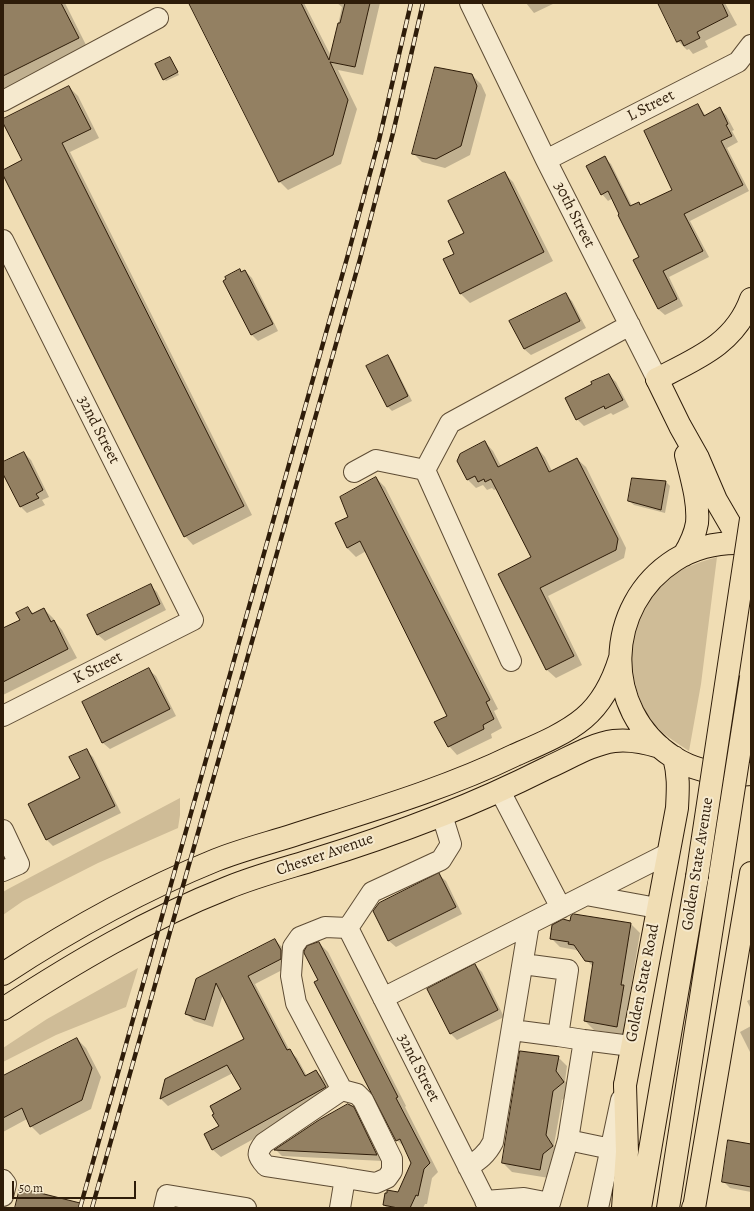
<!DOCTYPE html>
<html>
<head>
<meta charset="utf-8">
<style>
  body { margin:0 }
  #map { position:relative; width:754px; height:1211px; overflow:hidden; background:#f0ddb4; font-family:Alegreya,serif }
  canvas { display:block }
  .frame { position:absolute; inset:0; border:4px solid #2e1c09; pointer-events:none }
  .scale { position:absolute; left:12px; top:1181px; width:124px; height:18px; box-sizing:border-box; border:2px solid #2e1c09; border-top:0; padding-left:5px; font-size:12px; line-height:14px; white-space:nowrap; color:#2e1c09; -webkit-text-stroke:3px #f5e9ce; paint-order:stroke }
</style>
</head>
<body>
<div id="map">
<canvas width="754" height="1211"></canvas>
<div class="frame"></div>
<div class="scale">50 m</div>
</div>
<script>
const ctx = document.querySelector('canvas').getContext('2d');
ctx.lineJoin = 'round';
function paint(path, color) { ctx.fillStyle = color; ctx.fill(path, 'evenodd'); }
function trace(path, color, width, dash) { ctx.strokeStyle = color; ctx.lineWidth = width; ctx.lineCap = dash ? 'butt' : 'round'; ctx.setLineDash(dash || []); ctx.stroke(path); }
function drawText(font, color, halo, rows, align = 'center') {
  ctx.font = font + ' Alegreya,serif'; ctx.lineWidth = 4; ctx.setLineDash([]); ctx.textBaseline = 'middle'; ctx.strokeStyle = halo; ctx.fillStyle = color; for (const [text, x, y, turn = 0] of rows) {
    ctx.save(); ctx.translate(x, y); ctx.rotate((+turn || 0) * Math.PI / 180); ctx.textAlign = isNaN(turn) ? turn : align; if (halo) ctx.strokeText(text, 0, 0); ctx.fillText(text, 0, 0); ctx.restore();
  }
}
paint(new Path2D(`
  M717,557l-16,127 -12,67c-9,-6 -19,-12 -28,-20 -26,-24 -35,-70 -25,-104 4,-14 13,-28 23,-39 14,-18 38,-25 58,-31z
  M180,798v17l-2,13 -80,35 -75,38 -20,14v-23l5,-3z
  M138,968l-12,39 -70,28 -53,27v-14l44,-29z`), '#cfbc97');
paint(new Path2D(`
  M3,3h62l22,44 -84,42z
  M190,3h114l27,53 11,-49 -5,-4h43l-17,72 -25,-5 19,39 -16,55 -53,26 -8,-8z
  M526,3h29l-21,10z
  M659,3h66l12,22 -32,16 3,6 -15,7 -4,-5 -2,1 -9,-9z
  M170,58l9,17 -13,6 -2,-2z
  M472,75l9,9 5,11 -16,60 -25,13 -23,-6 -9,-9z
  M69,87l9,9 21,42 -29,14 182,363 -59,30 -8,-9 -182,-363v-2l20,-10 -20,-41z
  M698,105l8,11 14,-7 6,6 8,15 -2,1 6,11 -11,6 22,43 -59,30 19,36 -40,20 14,29 -18,9 -7,-6 -17,-52 -28,-59 -5,3 -6,-7 3,-36 6,6 21,42 6,-3 3,3 32,-16z
  M505,174l8,8 40,79 -83,42 -9,-9 -17,-34 12,-6 10,-21z
  M245,271l7,7 26,53 -20,10 -7,-7 -9,-61z
  M565,294l7,7 14,27 -55,27 -7,-6z
  M387,356l5,5 20,40 -20,10 -4,-4 -21,-41z
  M609,375l7,7 13,25 -16,8 -2,-2 -27,13 -7,-7 -10,-21z
  M485,442l8,9 8,15 36,-18 8,9 7,14 25,-12 9,8 40,81 -2,10 -76,38 34,69 -26,13 -9,-8 -48,-96 33,-16 -35,-69 -3,1 -2,-2 -5,2 -4,-5 -7,3 -8,-8 -10,-19z
  M24,453l7,7 18,37 -7,3 3,5 -18,8 -6,-6 -18,-35v-9z
  M376,478l9,9 113,222 -4,2 8,17 -11,6 1,4 -35,17 -8,-9v-30l-83,-165 -10,6 -9,-9 -11,-25 13,-6z
  M633,479l33,3 4,4 -5,27 -31,-8 -5,-4z
  M150,585l7,7 9,18 -61,31 -7,-6 -9,-19z
  M28,608l6,6 10,-5 9,9 3,5 6,7 15,28 -74,37v-66l18,-9z
  M149,670l7,6 20,40 -66,33 -7,-6 -20,-41z
  M86,750l7,7 28,56 -68,33 -6,-6 -18,-35 53,-26z
  M439,875l7,6 16,33 -66,33 -7,-6 -15,-30z
  M574,915l57,9 9,9 -10,60 2,2 -6,40 -32,-5 -9,-9 8,-54 -12,-14 -5,-3 -16,-3 -9,-9 20,-16z
  M275,940l8,8 6,11 -1,8 -33,17 35,67 7,7 10,18 9,-5 8,8 9,16 -112,62 -8,-7 -8,-15 15,-8 22,-37 -9,-17 -65,33 -7,-7 5,-19 80,-41 -23,-45 -10,33 -19,-6 -8,-8 10,-34z
  M319,943l9,9 78,154 -1,1 33,65 -6,6 -5,26h-2l-2,4h-36l-3,-3 15,-12 14,-30 -7,-14 -9,-9 -78,-160z
  M475,965l7,7 22,45 -47,23 -6,-6 -23,-45z
  M751,999v10l-4,-8z
  M751,1026v28l-11,-22z
  M77,1039l9,9 15,29 -10,32 -51,26 -9,-9 -4,-7 -24,13v-56z
  M558,1057l9,9 -2,15 7,10 -10,9 -8,45 7,10 -12,23 -37,-6 -9,-9z
  M348,1105h3l9,10 23,46 -101,-5 -6,-6z
  M751,1145v47l-21,-4 -7,-7z`), '#0003');
const building = new Path2D(`
  M3,3h58l18,35 -76,38z
  M189,3h112l28,57 9,-37h2l5,-20h25l-15,64 -25,-5 18,38 -15,55 -54,27z
  M658,3h64l6,13 -31,16 3,6 -16,8 -3,-6 -4,2z
  M170,57l8,15 -15,8 -8,-16z
  M435,67l37,7 5,12 -16,60 -25,13 -24,-5z
  M69,86l22,43 -29,14 182,363 -60,31 -181,-362v-5l19,-10 -19,-37v-4z
  M698,104l6,12 16,-9 8,17 -2,1 6,11 -11,5 22,44 -59,29 19,37 -40,20 14,28 -19,10 -25,-49 6,-3 -21,-42 1,-1 -11,-23 -7,4 -15,-29 19,-10 25,50 9,-4 1,3 32,-15 -28,-59z
  M505,172l39,80 -84,42 -17,-35 11,-5 -6,-13 16,-8 -16,-32z
  M240,269l1,3 4,-2 28,54 -22,11 -28,-54 3,-2 -1,-2z
  M566,293l14,28 -56,28 -15,-28z
  M388,355l20,41 -21,11 -21,-41z
  M609,374l14,26 -18,9 -1,-3 -28,14 -11,-22 27,-14 -1,-2z
  M485,441l13,26 39,-20 12,25 28,-14 41,81 -2,11 -76,38 34,68 -28,14 -48,-96 33,-17 -40,-78 -6,3 -1,-3 -6,3 -3,-6 -8,4 -10,-19 3,-7z
  M24,452l19,38 -7,4 3,4 -19,9 -17,-33v-12z
  M376,477l114,223 -4,2 8,17 -11,6 1,4 -36,18 -14,-25 13,-6 -87,-175 -13,7 -12,-25 13,-6 -8,-20z
  M632,478l34,3 -5,29 -33,-9z
  M151,584l9,20 -63,31 -10,-20z
  M28,607l4,7 12,-6 7,14 3,-2 14,29 -65,33v-54l17,-8 -4,-7z
  M149,668l21,41 -68,34 -20,-41z
  M87,749l28,57 -69,34 -18,-36 52,-26 -11,-21z
  M439,873l17,34 -68,34 -15,-30 6,-8z
  M574,914l57,9 -10,62h3l-7,42 -33,-6 9,-59 -8,-1 -11,-16 -6,-1 1,-2 -19,-3 2,-14 11,-6 7,2 1,-5z
  M275,939l6,11v9l-33,17 39,74 3,-1 15,27 11,-6 10,17 -114,63 -8,-16 15,-8 -7,-11 2,-1 -4,-8 31,-17 -14,-24 -67,34 5,-20 79,-40 -28,-56 -11,37 -20,-6 11,-35z
  M319,942l79,155 -2,1 34,65 -6,6 -6,27 -2,-1 -6,13h-12l-15,-3 2,-12h2v-3l11,2 13,-29 -11,-24 -4,2 -82,-159 4,-2 -14,-27v-2l3,-5z
  M475,964l23,46 -48,24 -23,-45z
  M77,1038l15,30 -10,32 -52,27 -8,-19 -19,10v-42z
  M520,1051l39,5 -3,15 8,11 -11,9 -7,44 7,11 -10,8 -3,16 -38,-7z
  M348,1104l6,3 23,48 -103,-5 45,-30z
  M728,1140l23,4v43l-29,-5z
  M20,1188l60,15v5h-65z`);
paint(building, '#938062');
trace(building, '#2e1c09', 1);
const minor = new Path2D(`
  M470,3l76,157 111,219
  M3,101l155,-83
  M546,160l192,-98 13,-17
  M3,240l190,380 -190,96
  M354,472l22,-12 49,10
  M511,661l-86,-191 25,-47 180,-98
  M500,791l61,117
  M3,830l16,34 -16,7
  M586,895l71,13
  M348,928l141,280
  M348,928l24,-36 69,-32 10,-16 -9,-29
  M383,998l284,-144
  M512,1030l46,6
  M584,1040l47,6
  M568,1140l43,9
  M468,1167c11,-7 19,-13 25,-25l36,-218
  M345,1178l31,5 11,-5 5,-7v-12l-29,-59 -6,-6 -15,-4 -46,-87 -5,-27 2,-29 7,-10 25,-10 23,1
  M3,1180l3,4 -3,12
  M485,1201l39,-3 26,5 18,-63 16,-100 -26,-4 10,-66 -45,-6
  M164,1208l3,-13 79,13
  M340,1208l5,-30 -79,-12c-9,-10 -10,-13 -2,-23l78,-53
  M598,1208l23,-108`);
const major = new Path2D(`
  M657,379l23,47 18,32 18,42 25,43
  M751,544c-26,-3 -53,2 -76,16 -71,45 -74,150 -2,197 23,15 50,19 78,17
  M684,555c6,-10 11,-20 13,-32 2,-22 -6,-47 -11,-68
  M3,974c67,-44 139,-84 213,-114 25,-10 53,-17 78,-25 75,-24 151,-46 221,-80 23,-10 50,-21 69,-37 19,-16 29,-37 36,-60
  M3,1009c71,-46 145,-90 224,-121 29,-12 60,-20 89,-29 43,-13 85,-28 126,-44 36,-14 71,-30 105,-47 21,-9 44,-24 67,-27 16,-2 30,1 46,6
  M625,1085l52,-277c1,-19 2,-32 -3,-51
  M694,1208l57,-335`);
const highway = new Path2D(`
  M657,379c39,-20 78,-35 94,-80
  M623,1208l4,-56 -2,-67
  M640,1208l57,-331
  M668,1208l52,-332
  M693,1208l1,-2`);
trace(minor, '#5e4c34', 22);
trace(major, '#2e1c09', 24);
trace(highway, '#2e1c09', 24);
trace(minor, '#f5e9ce', 20);
trace(major, '#f0ddb4', 22);
trace(highway, '#f0ddb4', 22);
const rail = new Path2D(`
  M80,1208l269,-957 30,-111 32,-137
  M92,1208l268,-949 33,-126 30,-130`);
trace(rail, '#2e1c09', 4.5);
trace(rail, '#f5e9ce', 3, [9]);
const highwayBridge = new Path2D(`
  M720,876l31,-199
  M697,877l54,-358`);
trace(highwayBridge, '#2e1c09', 24, []);
trace(highwayBridge, '#f0ddb4', 22);
drawText('16px', '#2e1c09', '#f5e9ce', [
  ["L Street",651,106,-27],
  ["30th Street",574,215,63],
  ["32nd Street",98,430,63],
  ["K Street",98,668,-27],
  ["Chester Avenue",325,855,-19],
  ["Golden State Avenue",698,864,-81],
  ["Golden State Road",643,983,-79],
  ["32nd Street",418,1068,63]
]);
</script>
</body>
</html>
